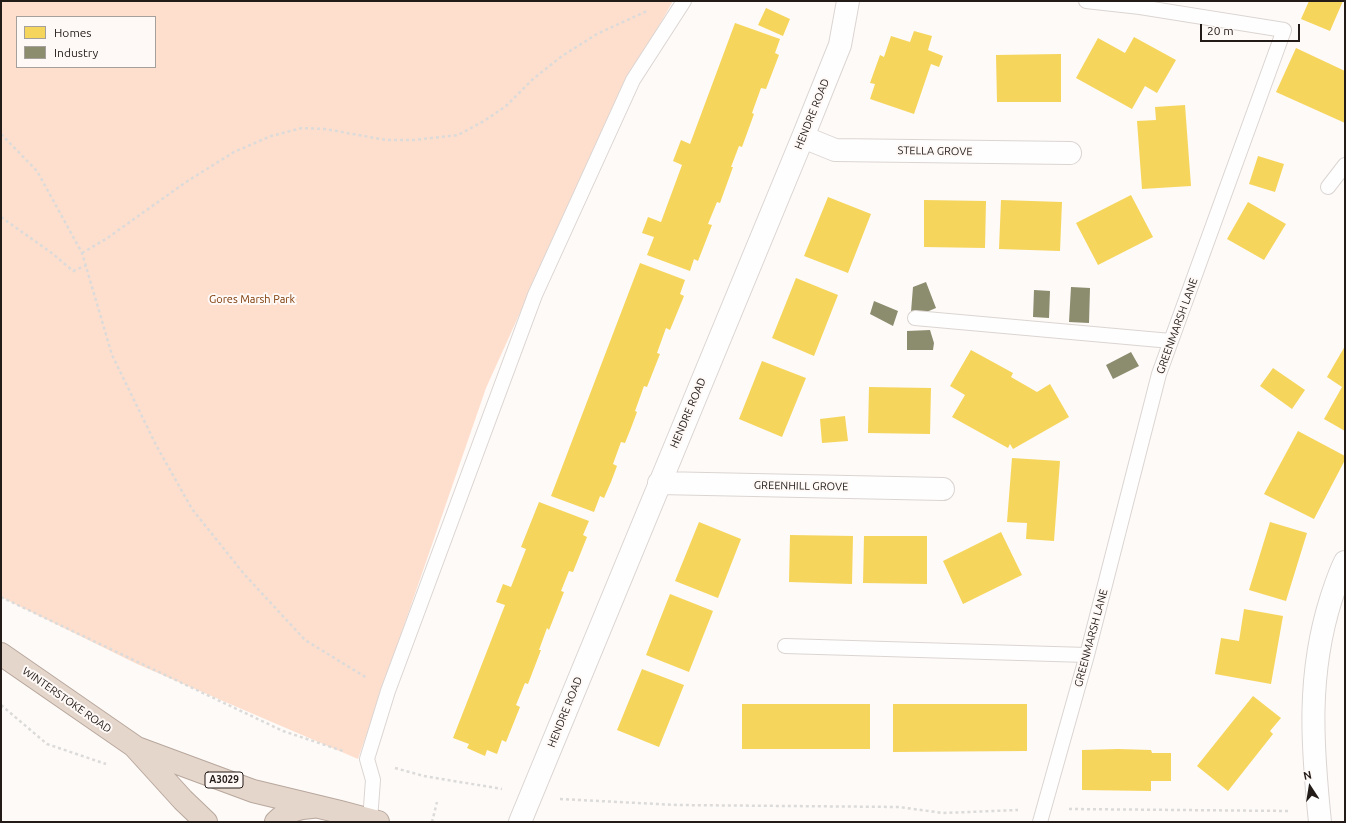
<!DOCTYPE html>
<html>
<head>
<meta charset="utf-8">
<style>
  body { margin:0 }
  #map { position:relative; width:1346px; height:823px; overflow:hidden; background:#fdfaf8; font-family:Ubuntu,sans-serif }
  canvas { display:block }
  .frame { position:absolute; inset:0; border:2px solid #231b17; pointer-events:none }
  .legend { position:absolute; left:16px; top:16px; width:140px; height:52px; box-sizing:border-box; background:#fef9f7; border:1px solid #a6a09d; margin:0; padding:5px 7px; list-style:none; font-size:12px; color:#231b17 }
  .legend li { display:flex; align-items:center; gap:8px; height:20px }
  .legend b { width:20px; border:1px solid #a6a09d }
  .north { position:absolute; left:1290px; top:767px; width:40px; height:40px; -webkit-text-stroke:3px #fef9f7; paint-order:stroke; rotate:348deg; font-size:11px; font-weight:700; line-height:16px; text-align:center; color:#231b17 }
  .north::after { content:''; display:block; margin:auto; width:14px; height:18px; background:#231b17; clip-path:polygon(50% 0,100% 100%,50% 72%,0 100%) }
  .scale { position:absolute; left:1200px; top:24px; width:100px; height:18px; box-sizing:border-box; border:2px solid #231b17; border-top:0; padding-left:5px; font-size:12px; line-height:14px; white-space:nowrap; color:#231b17; -webkit-text-stroke:3px #fef9f7; paint-order:stroke }
</style>
</head>
<body>
<div id="map">
<canvas width="1346" height="823"></canvas>
<div class="frame"></div>
<ul class="legend">
<li><b style="height:11px;background:#f6d55c"></b>Homes</li>
<li><b style="height:11px;background:#8c8c6e"></b>Industry</li>
</ul>
<div class="north">N</div>
<div class="scale">20 m</div>
</div>
<script>
const ctx = document.querySelector('canvas').getContext('2d');
ctx.lineJoin = 'round';
function paint(path, color) { ctx.fillStyle = color; ctx.fill(path, 'evenodd'); }
function trace(path, color, width, dash) { ctx.strokeStyle = color; ctx.lineWidth = width; ctx.lineCap = dash ? 'butt' : 'round'; ctx.setLineDash(dash || []); ctx.stroke(path); }
function drawText(font, color, halo, rows, align = 'center') {
  ctx.font = font + ' Ubuntu,sans-serif'; ctx.lineWidth = 4; ctx.setLineDash([]); ctx.textBaseline = 'middle'; ctx.strokeStyle = halo; ctx.fillStyle = color; for (const [text, x, y, turn = 0] of rows) {
    ctx.save(); ctx.translate(x, y); ctx.rotate((+turn || 0) * Math.PI / 180); ctx.textAlign = isNaN(turn) ? turn : align; if (halo) ctx.strokeText(text, 0, 0); ctx.fillText(text, 0, 0); ctx.restore();
  }
}
paint(new Path2D(`
  M1,1h672l-58,102 -129,285 -128,371 -221,-95 -136,-67zM17,17h138v50h-138z`), '#fedfce');
paint(new Path2D(`
  M1309,1h34l-13,30 -29,-12z
  M766,8l24,11 -7,17 -25,-11z
  M735,23l45,16 -5,14 4,2 -13,34 -5,-1 -9,25 2,1 -12,33 -3,-1 -8,21h2l-13,36 -3,-1 -9,22 4,1 -14,36 -4,-2 -4,12 -43,-16 7,-18 -12,-4 6,-16 13,5 21,-57 -9,-4 8,-21 9,4z
  M914,31l18,5 -4,14 15,6 -4,11 -8,-3 -17,50 -44,-15 5,-15 -5,-1 10,-28 4,2 7,-21 19,6z
  M1134,37l42,23 -19,33 -12,-7 -13,23 -56,-31 22,-40 27,15z
  M1296,48l49,23v52l-69,-31z
  M1061,54v48h-64l-1,-47z
  M1185,105l6,81 -49,3 -5,-68 19,-1 -1,-13z
  M1258,156l26,8 -9,28 -26,-8z
  M1131,195l22,42 -55,28 -22,-42z
  M828,197l43,17 -23,59 -44,-17z
  M924,200l62,1 -1,47 -61,-1z
  M1001,200l61,2 -2,49 -61,-2z
  M1248,202l38,22 -22,36 -37,-21z
  M640,263l45,17 -5,14 4,2 -14,34 -4,-2 -9,25 3,1 -13,33 -3,-1 -9,25 2,1 -6,16 -6,15 -4,-1 -8,22 4,2 -6,16 -7,16 -4,-2 -6,16 -43,-16z
  M796,278l42,17 -24,61 -42,-18z
  M1345,346v85l-21,-12 18,-32 -15,-10z
  M971,350l42,23 -2,4 26,15 13,-8 19,33 -56,32 -3,-5 -2,4 -56,-31 13,-22 -15,-9z
  M762,361l44,17 -24,59 -43,-18z
  M1273,368l32,22 -13,19 -32,-23z
  M869,387l62,1 -1,46 -62,-1z
  M845,416l3,25 -26,2 -2,-24z
  M1298,431l47,25v4l-31,59 -50,-25z
  M1012,458l48,3 -6,80 -28,-2 1,-16 -20,-1z
  M539,502l50,19 -6,14 4,2 -14,35 -4,-1 -8,20 3,1 -15,38 -2,-2 -8,22h2l-13,34 -3,-1 -9,22 4,2 -14,35 -4,-2 -5,14 -10,-4 -2,6 -18,-8 2,-4 -16,-6 52,-133 -9,-3 7,-18 8,3 15,-38 -5,-2z
  M699,522l42,17 -23,59 -43,-17z
  M1270,522l37,11 -21,68 -37,-11z
  M1001,532l21,43 -59,29 -20,-43z
  M790,535l63,1 -1,48 -63,-2z
  M864,536h63v48l-64,-1z
  M670,594l43,17 -24,61 -43,-17z
  M1244,609l39,7 -12,68 -56,-10 6,-36 18,3z
  M642,669l42,16 -25,62 -42,-17z
  M1253,696l28,22 -11,13 3,3 -45,57 -31,-25z
  M742,704h128v45h-128z
  M893,704h134v47l-134,1z
  M1118,749l33,1 1,3h19v28h-20v10l-69,-1v-40z`), '#f6d55c');
paint(new Path2D(`
  M926,282l10,26 -12,5 -13,-1 2,-25z
  M1071,287l19,1 -1,35 -20,-1z
  M1034,290l16,1 -1,27 -16,-1z
  M874,301l24,10 -5,15 -23,-12z
  M930,330l4,13 -1,7h-26v-19z
  M1131,352l8,14 -26,13 -7,-14z`), '#8c8c6e');
const lane = new Path2D(`
  M1328,187l17,-22
  M915,318l256,23
  M785,646l302,9
  M370,820l3,-40 -6,-21 21,-68 147,-396 98,-215 51,-79
  M1040,822l47,-167 72,-281 125,-344 -144,-23 -54,-6`);
const street = new Path2D(`
  M803,137l32,13 235,3
  M659,483l284,6
  M520,822l283,-685 37,-92 8,-44
  M1320,822c-8,-77 -13,-147 11,-223 4,-12 8,-25 14,-37`);
const highway = new Path2D(`
  M1,654l133,92 49,54 23,22
  M137,748l116,43 87,21 38,10
  M276,822c11,-11 21,-14 36,-15`);
trace(lane, '#dbd5d2', 16);
trace(street, '#dbd5d2', 24);
trace(highway, '#b8a79c', 24);
trace(new Path2D(`
  M1,134l36,37 45,82 30,102 44,90 36,64 52,65 61,66 62,38
  M1,217l52,37 20,17 14,-6
  M82,253l24,-14 80,-57 48,-30 37,-16 31,-8 23,1 61,11h28l44,-5 26,-14 22,-15 27,-27 29,-23 35,-22 50,-23
  M1,597l282,134 60,20
  M1,705l46,39 59,20
  M395,768l29,8 78,13
  M560,799l117,6 222,2 44,6 75,-3
  M1069,809l221,2
  M432,822l5,-20`), '#dcdbd9', 2.5, [3, 3]);
trace(lane, '#fffefe', 14);
trace(street, '#fffefe', 22);
trace(highway, '#e5d6cc', 22);
for (const [x, y, w] of [
  [224,780,38]
]) { const box = new Path2D(); box.roundRect(x - w / 2, y - 8, w, 16, 3); ctx.fillStyle = '#fef9f7'; ctx.fill(box); trace(box, '#231b17', 1); }
drawText('bold 10px', '#231b17', null, [
  ["A3029",224,780]
]);
drawText('11px', '#231b17', '#fef9f7', [
  ["HENDRE ROAD",812,114,-68],
  ["STELLA GROVE",935,151,1],
  ["GREENMARSH LANE",1177,326,-70],
  ["HENDRE ROAD",688,413,-67],
  ["GREENHILL GROVE",801,486,1],
  ["GREENMARSH LANE",1091,638,-75],
  ["WINTERSTOKE ROAD",67,700,35],
  ["HENDRE ROAD",565,712,-68]
]);
drawText('11px', '#7c3702', '#fef9f7', [
  ["Gores Marsh Park",252,299]
]);
</script>
</body>
</html>
